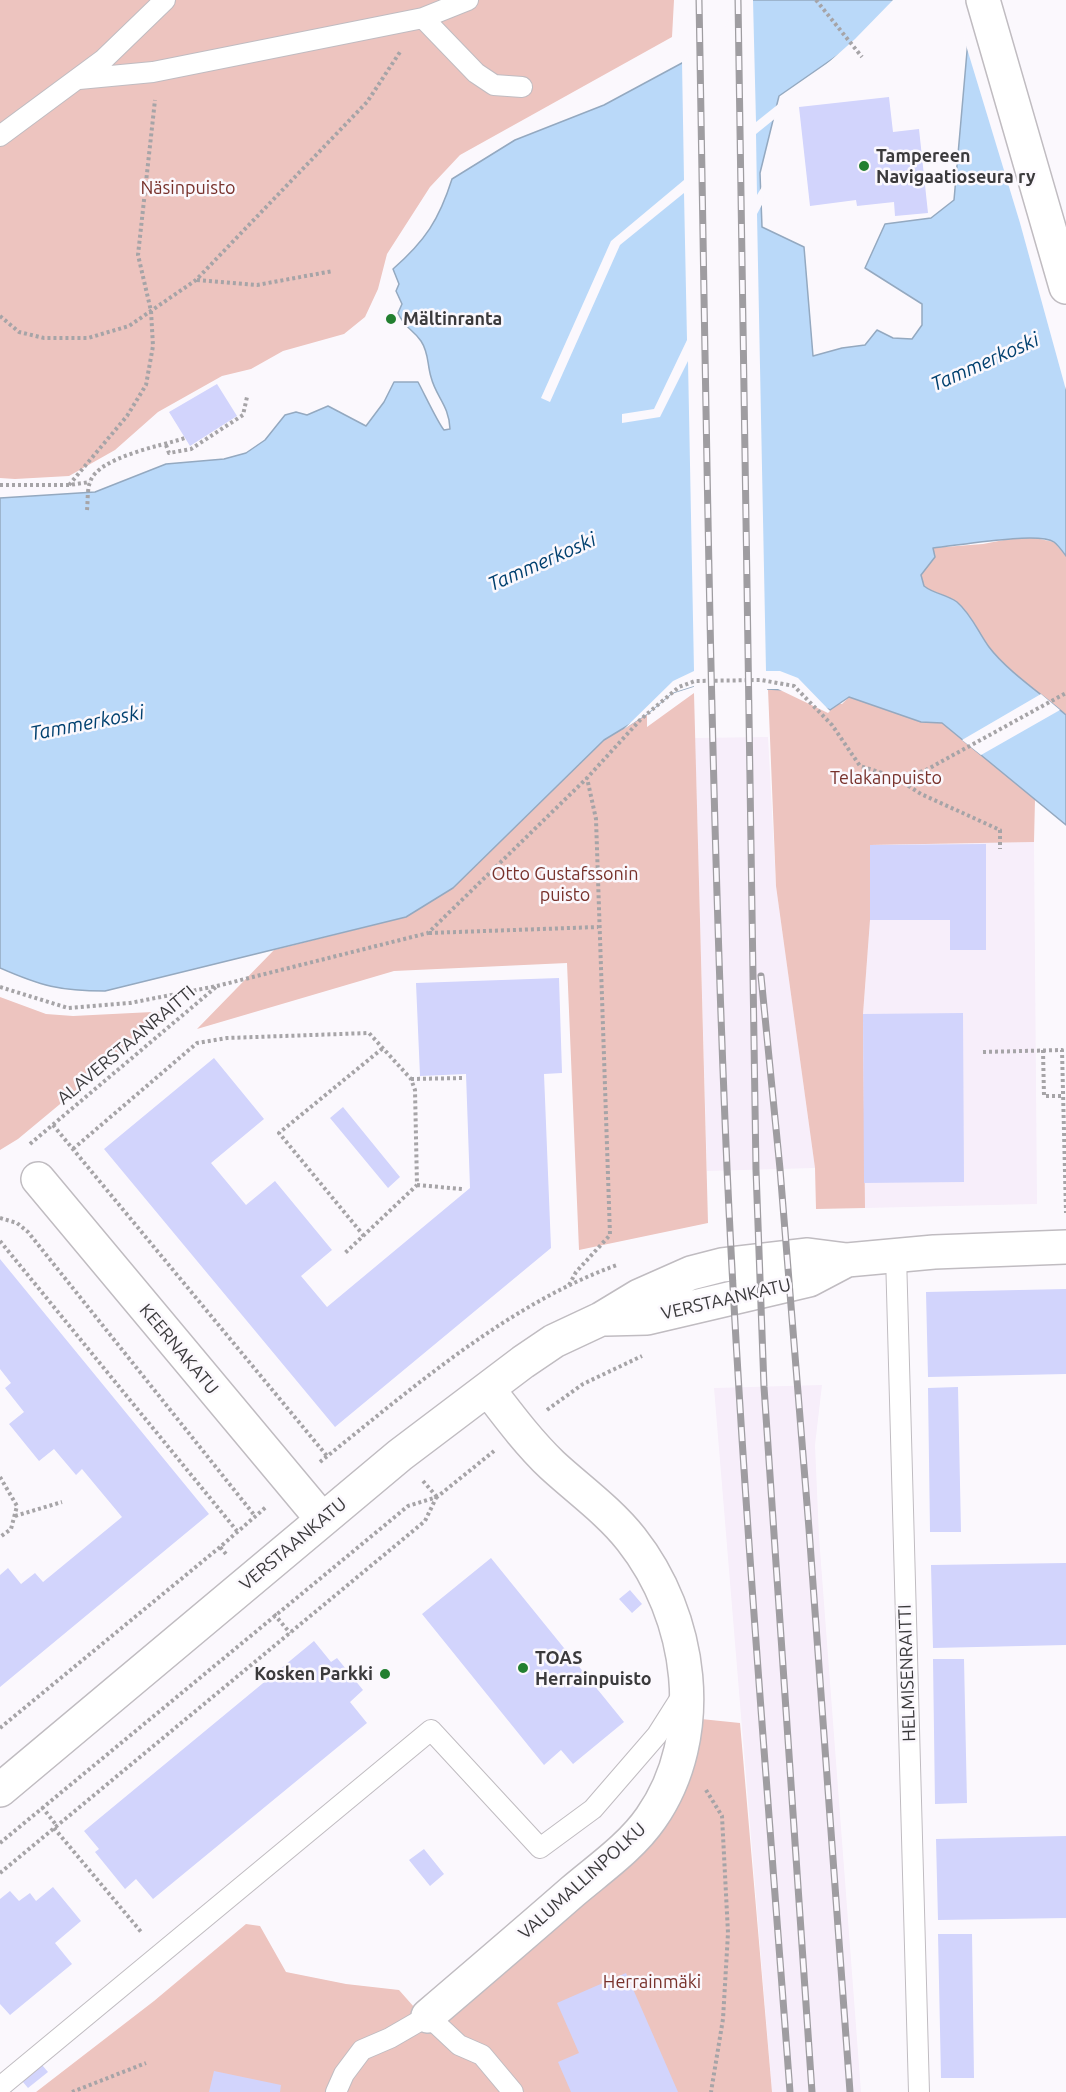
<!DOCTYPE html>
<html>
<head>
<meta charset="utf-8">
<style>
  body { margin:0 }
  canvas { display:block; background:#fbf8fd }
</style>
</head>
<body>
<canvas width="1066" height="2092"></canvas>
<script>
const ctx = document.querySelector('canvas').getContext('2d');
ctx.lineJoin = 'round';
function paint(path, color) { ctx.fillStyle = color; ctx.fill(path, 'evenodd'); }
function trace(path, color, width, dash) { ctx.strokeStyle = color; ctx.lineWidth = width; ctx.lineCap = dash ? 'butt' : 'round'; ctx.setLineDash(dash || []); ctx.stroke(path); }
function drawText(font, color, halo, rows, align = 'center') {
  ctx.font = font + ' Ubuntu,sans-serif'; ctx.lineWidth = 5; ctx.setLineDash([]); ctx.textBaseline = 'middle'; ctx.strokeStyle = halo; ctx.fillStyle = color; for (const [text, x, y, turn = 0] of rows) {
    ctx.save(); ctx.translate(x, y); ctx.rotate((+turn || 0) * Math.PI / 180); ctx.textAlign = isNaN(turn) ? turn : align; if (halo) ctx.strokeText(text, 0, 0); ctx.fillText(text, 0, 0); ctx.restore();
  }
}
paint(new Path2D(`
  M768,737l8,149 39,282 -108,3 -12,-433z
  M1034,842l3,362 -172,4 -2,-194 7,-94v-75z
  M822,1385l-7,60 4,92 42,555h-89l-58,-704z`), '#f7eefa');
paint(new Path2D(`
  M0,0h674l-2,37 -212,118 -30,32 -43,67 -9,35 -13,28 -21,17 -61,17 -32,18 -29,7 -64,36 -43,38 -46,26 -54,3 -15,-1z
  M1025,536l29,6 12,14v159c-23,-20 -59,-44 -77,-68 -10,-14 -16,-30 -29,-42 -11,-11 -24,-10 -36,-19l-3,-11 14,-18 -3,-9 51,-4z
  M768,689l17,1 57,14 7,-7 72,25 21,1 93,76 -1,43 -164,3v75l-7,94 2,194 -49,1 -1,-41 -39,-282z
  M694,693l14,530 -129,27 -12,-287 -173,8 -197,58 77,-79 132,-33 47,-29 151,-148 43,-26v13z
  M0,997l46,17 27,2 99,-5 -154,128 -18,11z
  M701,1719l39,4 32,369h-736l118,-91 92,-77 14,2 26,46 60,12 53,6 30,34 146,-123z`), '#edc4bf');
const water = new Path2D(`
  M742,0h157l-25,30 -95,66 -19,77 2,54 42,20 9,109 29,-8 23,-3 12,-15 16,8 19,1 10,-14v-21l-57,-36 20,-44 46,-6 23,-18 14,-160 98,-40v556c-3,-4 -8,-11 -12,-14 -16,-11 -98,4 -121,6l2,9 -14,18 3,11c10,8 22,8 33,16 15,13 21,30 32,45 18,24 54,48 77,68v110l-124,-102 -21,-1 -72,-25 -19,13 -45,-20 -88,-5 -25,8 -25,21 -43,26 -151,148 -47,29 -301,74c-45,0 -64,-5 -105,-23v-470l95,-6 71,-28 58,-5 22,-6 19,-13 20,-25 11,-3 11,3 21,-9 38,20 18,-24 10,-20h24c6,11 20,41 26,48l6,-1c-1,-24 -14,-32 -19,-52 -4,-13 -2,-24 -10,-36 -8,-12 -16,-12 -23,-28l4,-9 -6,-13 3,-7 -6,-15c32,-28 46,-49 59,-90l63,-39 89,-35 117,-63z`);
paint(water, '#bad9f9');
trace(water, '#94a9c0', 1.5);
paint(new Path2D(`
  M739,0h14l3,122 25,-20 -4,15 -21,17 1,61 6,-10 1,16 -7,13 9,457h14l18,7 32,33 -2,2 -50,-24h-11v3l-73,-3v-3l-22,7 -25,21 -23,15 49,-48 21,-10 -6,-310 -28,56 -38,6v-9l32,-5 33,-69 -3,-147 -64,52 -70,157 -9,-4 70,-157 73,-61 -2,-119 36,-21z
  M893,0h9l-26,32 -65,46 44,-39z
  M963,0h103v390l-46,-167 -55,-181z
  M1041,694l19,16 -79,45 -19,-15z`), '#fbf8fd');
paint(new Path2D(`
  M889,97l4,35 26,-3 9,84 -33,3 -1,-14 -37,4 -1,-6 -46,6 -11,-99z
  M217,384l20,32 -47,30 -21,-34z
  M986,844v106h-36v-30h-80v-75z
  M559,978l3,95 -18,1 7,174 -216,179 -231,-278 110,-91 50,61 -53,44 35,42 29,-24 57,69 -31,26 26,31 143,-119 -4,-114 -46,2 -4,-93z
  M963,1013l1,169 -100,1 -1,-169z
  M343,1107l57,70 -12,11 -58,-70z
  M0,1259l209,255 -209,173v-112l8,-7 13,16 14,-11 8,9 79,-65 -40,-48 -6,6 -22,-26 -15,12 -30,-37 15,-12 -19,-24 6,-5 -11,-14z
  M1066,1289v85l-138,3 -2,-85z
  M958,1387l3,145h-31l-2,-144z
  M491,1558l133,164 -51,42 -12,-14 -17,15 -122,-151z
  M1066,1563v82l-133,3 -2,-83z
  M630,1590l12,14 -10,9 -13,-14z
  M314,1641l17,21 6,-4 26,32 -13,12 17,21 -214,176 -17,-20 -11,10 -30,-37 4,-3 -15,-18z
  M933,1659h31l3,144 -32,1z
  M1066,1836v82l-128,2 -2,-81z
  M424,1849l20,25 -14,12 -21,-26z
  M53,1887l28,34 -26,22 17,21 -62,51 -10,-11v-105l10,-8 9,10 11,-8 6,8z
  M938,1934h34l2,144h-33z
  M626,1973l52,119h-107l-13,-30 21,-9 -22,-50z
  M37,2059l11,13 -20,16 -11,-13z
  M214,2071l67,14 -1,7h-71z`), '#d2d4fc');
const service = new Path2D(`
  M423,18l53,55 18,12 28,2
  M79,79l74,-7 270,-54 45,-18
  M0,136l104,-77 61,-59
  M896,1255l23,837
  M0,2087l431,-357 109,118 53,-39 64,-74 26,-41
  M336,2092l8,-18 18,-24 28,-12 38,-22 31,29 23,10 31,37`);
const minor = new Path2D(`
  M983,0l83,287
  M38,1179l284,340
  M606,1319l41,-1 162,-38 38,-20
  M0,1790l400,-335 123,-93 31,-21 47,-22 38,-23 52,-23 31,-8 86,-10 39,5 87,-8 132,-5
  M428,2016c48,-41 96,-82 144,-124 27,-23 59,-45 79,-74 58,-83 41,-202 -20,-279 -22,-28 -53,-50 -79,-74 -24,-23 -44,-50 -64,-76`);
trace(service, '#c0bcc1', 22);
trace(minor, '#c0bcc1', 36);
trace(new Path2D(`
  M816,0l46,57
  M197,280l60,5 76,-14
  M0,316l19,16 25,6h44l41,-12 67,-46 171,-178 33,-50
  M166,445l3,8 22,-4 52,-34 4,-18
  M0,485h69l21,-3
  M69,485l58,-69 19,-31 7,-39 -2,-35 -13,-56 17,-155
  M87,510c1,-9 0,-20 3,-28 8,-25 71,-36 95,-44
  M893,776l28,18 79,36v19
  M429,933l169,-6
  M0,987l68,21 62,-5 87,-17 211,-53 159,-155 54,-59 38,-32 16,-6 66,-1 33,6 38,39 28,41 32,10h17l17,-6 140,-77
  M1043,1050l1,46h19
  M983,1052l79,-2 4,163
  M411,1079l54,-1
  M53,1125l274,331
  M30,1144l186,-157
  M73,1149l124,-106 30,-5 142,-5 42,46 4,11 2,95 -73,69
  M417,1185l45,4
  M0,1218l17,5 11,9 227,284
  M364,1236l-85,-103 104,-85
  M0,1241l237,290
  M569,1285l7,-13 34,-37 -14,-416 -9,-41
  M547,1410l36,-26 59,-28
  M320,1462c90,-72 188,-158 297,-197
  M0,1477l17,29 -6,23 -11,8
  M423,1481l14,16
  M15,1516l47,-14
  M226,1554l-6,-7 46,-40
  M274,1614l16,19
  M0,1728l220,-181
  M706,1790l16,26 6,117 -5,86 -12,73
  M42,1807l15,19
  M54,1828l88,105
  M0,1843l408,-337 29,-9 57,-46
  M0,1873l425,-352 11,-23
  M72,2092l74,-29`), '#a6a4a7', 4, [3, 3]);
trace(service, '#fff', 20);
trace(minor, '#fff', 33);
const rail = new Path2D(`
  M699,0c7,389 11,779 28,1168 14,308 40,616 63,924
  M738,0l18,1170 8,217 48,705
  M761,976l19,193 29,360 41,563`);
trace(rail, '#9f9da1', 7);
trace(rail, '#fbf8fd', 4.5, [14]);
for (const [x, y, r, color] of [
  [864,166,6,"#227f30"],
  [391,319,6,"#227f30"],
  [523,1668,6,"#227f30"],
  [385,1674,6,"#227f30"]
]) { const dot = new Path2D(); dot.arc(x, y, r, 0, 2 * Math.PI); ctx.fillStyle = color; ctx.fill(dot); trace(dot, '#fbf8fd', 2); }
drawText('bold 18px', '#3b3a3c', '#fbf8fd', [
  ["Tampereen",876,156],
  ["Navigaatioseura ry",876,177],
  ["Mältinranta",403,319],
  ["TOAS",535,1658],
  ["Herrainpuisto",535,1679],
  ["Kosken Parkki",373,1674,"right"]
], 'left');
drawText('18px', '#78322c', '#fbf8fd', [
  ["Näsinpuisto",188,188],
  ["Telakanpuisto",886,778],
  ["Otto Gustafssonin",565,874],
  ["puisto",565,895],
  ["Herrainmäki",652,1982]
]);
drawText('18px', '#3b3a3c', '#fbf8fd', [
  ["ALAVERSTAANRAITTI",126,1045,-40],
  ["VERSTAANKATU",726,1299,-13],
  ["KEERNAKATU",179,1349,50],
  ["VERSTAANKATU",293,1544,-40],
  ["HELMISENRAITTI",907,1673,-92],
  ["VALUMALLINPOLKU",582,1881,-42]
]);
drawText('italic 20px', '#01406f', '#fbf8fd', [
  ["Tammerkoski",985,362,-24],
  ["Tammerkoski",542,562,-24],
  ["Tammerkoski",87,723,-11]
]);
</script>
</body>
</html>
